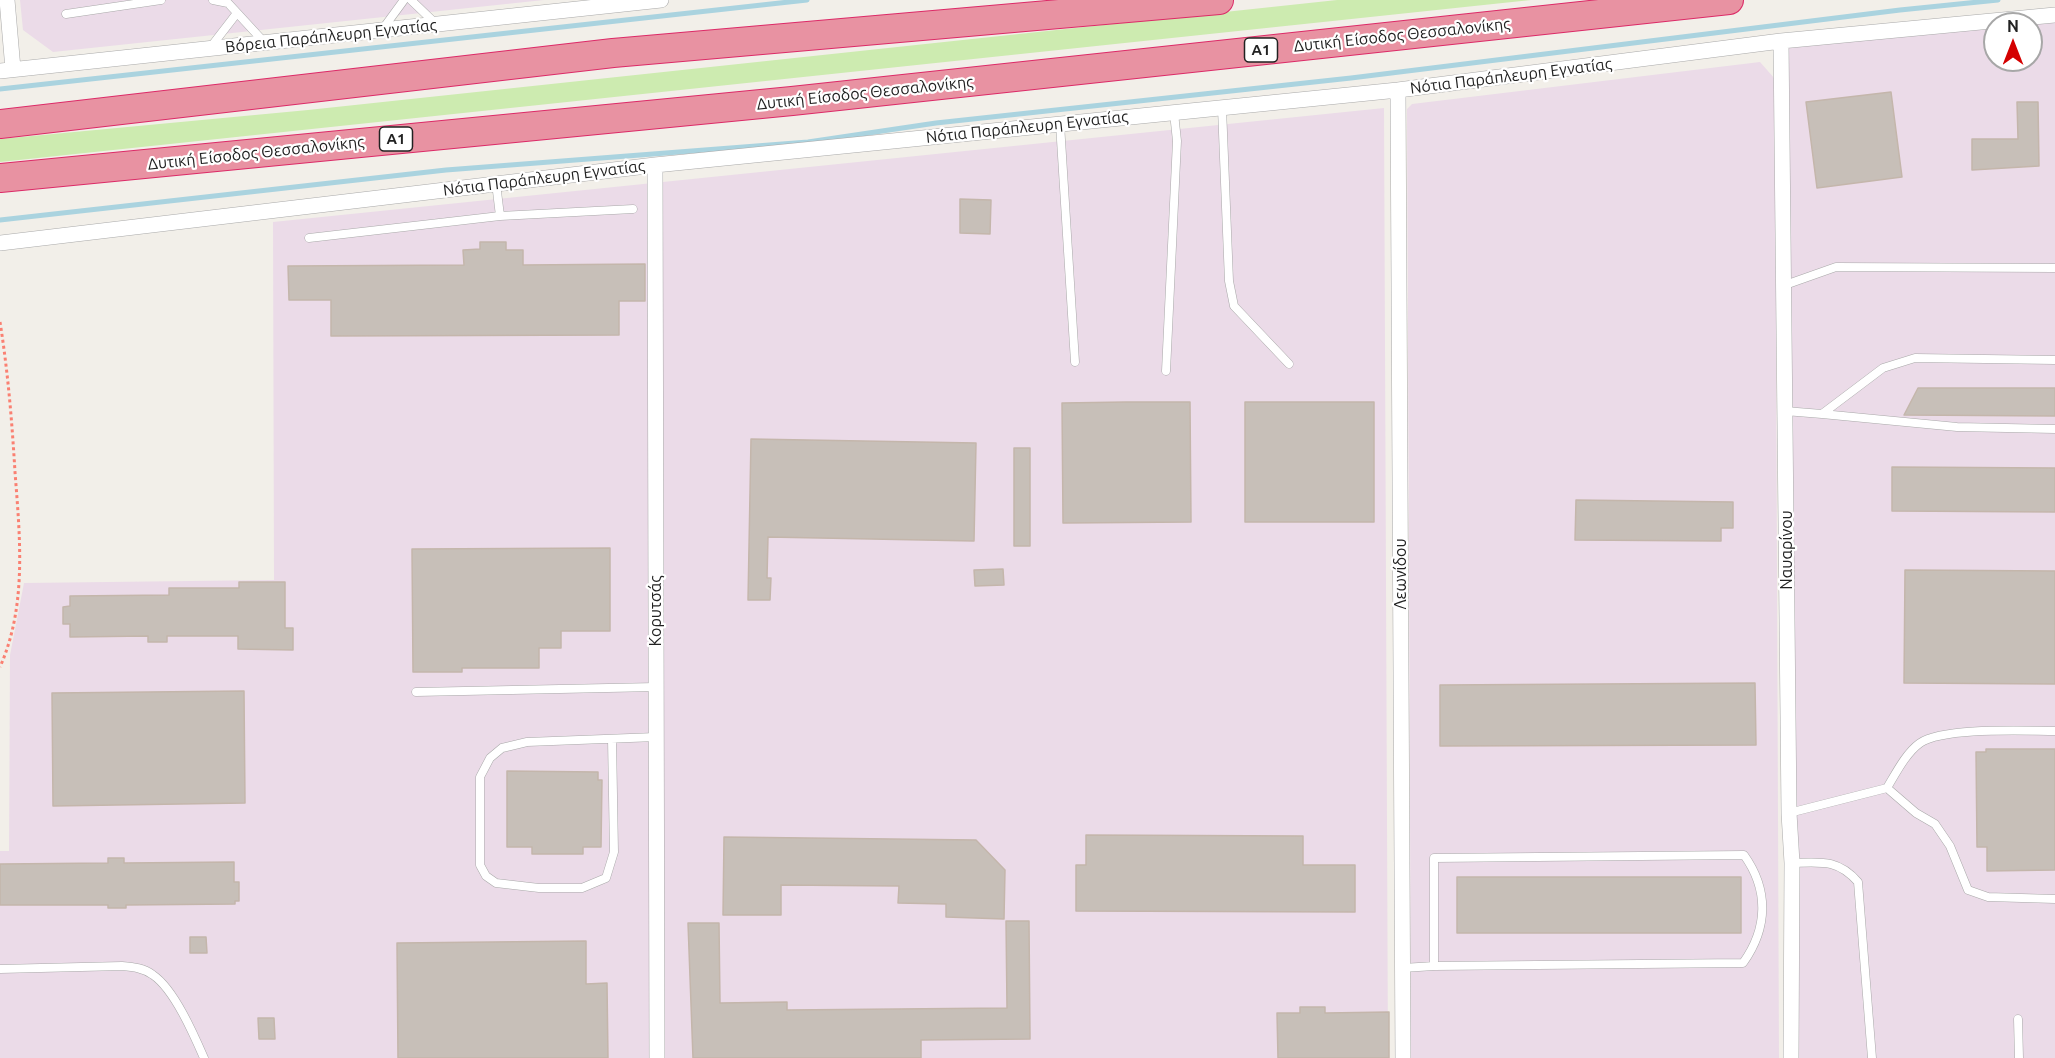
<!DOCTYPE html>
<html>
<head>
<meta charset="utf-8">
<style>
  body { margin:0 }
  #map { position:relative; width:2055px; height:1058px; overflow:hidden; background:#f2efe9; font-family:Ubuntu,sans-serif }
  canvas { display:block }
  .north { position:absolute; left:1983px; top:12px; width:60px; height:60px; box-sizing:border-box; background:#fff; border:2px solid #a7a7a7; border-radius:50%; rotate:0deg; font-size:16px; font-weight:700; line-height:24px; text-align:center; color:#222 }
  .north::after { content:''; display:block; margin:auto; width:21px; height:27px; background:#d40000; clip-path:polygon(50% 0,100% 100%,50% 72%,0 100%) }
</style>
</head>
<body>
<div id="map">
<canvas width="2055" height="1058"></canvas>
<div class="north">N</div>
</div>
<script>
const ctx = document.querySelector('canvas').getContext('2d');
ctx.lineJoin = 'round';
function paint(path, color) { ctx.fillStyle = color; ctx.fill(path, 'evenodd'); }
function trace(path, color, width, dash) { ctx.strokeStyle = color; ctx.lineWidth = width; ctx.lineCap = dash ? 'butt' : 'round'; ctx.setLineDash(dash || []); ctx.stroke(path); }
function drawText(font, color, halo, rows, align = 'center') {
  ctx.font = font + ' Ubuntu,sans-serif'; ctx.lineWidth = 4.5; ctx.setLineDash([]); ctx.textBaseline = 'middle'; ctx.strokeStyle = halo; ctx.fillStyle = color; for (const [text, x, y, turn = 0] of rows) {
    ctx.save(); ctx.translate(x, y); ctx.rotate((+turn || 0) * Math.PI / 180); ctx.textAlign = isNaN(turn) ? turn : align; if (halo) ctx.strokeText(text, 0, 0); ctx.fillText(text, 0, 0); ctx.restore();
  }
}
paint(new Path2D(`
  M20,0h524l-491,52 -30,-22z
  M2055,15v1043h-268l-6,-1017zM1995,24h36v36h-36z
  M1760,62l15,17 4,979h-368l-4,-949 5,-5z
  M1384,108l4,950h-1388v-207h9l1,-196 14,-72 250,-3 -1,-358z`), '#ebdbe8');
paint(new Path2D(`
  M1337,0h194l-1531,162v-23l308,-29z`), '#cdebb0');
trace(new Path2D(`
  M0,89l807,-89
  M0,220l446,-50 362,-28 128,-19 415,-45 549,-68 98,-10`), '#aad3df', 5);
const building = new Path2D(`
  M1891,92l11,85 -85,11 -11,-86z
  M2017,102h21l1,64 -67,4v-31h46z
  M960,199l31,1 -1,34 -30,-1z
  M480,242h26v8h17v15l122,-1v37h-26v34l-288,1v-36h-42l-1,-34 176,-1 -1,-15 17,-1z
  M1918,388h137v28l-151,-1z
  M1126,402h64l1,120 -128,1 -1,-120z
  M1245,402h129v120h-129z
  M751,439l225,4 -2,98 -206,-4 -1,41h4l-1,22h-22z
  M1014,448h16v98h-16z
  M1892,467l163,1v44l-163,-1z
  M1576,500l157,2v26h-12v13l-146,-1z
  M610,548v83h-49v17h-22v20h-77v4h-49l-1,-123z
  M1003,569l1,16 -29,1 -1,-16z
  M1905,570l150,1v113l-151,-1z
  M239,582h46v46h8v22l-55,-1v-13h-71v6h-19v-6l-78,1v-13h-7v-17l7,-1v-10l99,-1v-7h70z
  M1755,683l1,62 -316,1v-61z
  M244,691l1,112 -192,3 -1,-113z
  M1986,749h69v121l-68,1v-24h-10l-1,-95h10z
  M507,771l91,1v8h4l-1,67h-18v7h-51v-7h-25z
  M1086,835l217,1v29h52v47l-279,-1v-46h10z
  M724,837l252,3 29,30 -1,49 -58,-2v-13l-48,-1 1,-17 -118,-1v30h-58z
  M108,858h16v5l110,-1v20h5v19h-4v3l-109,1v3h-18v-3h-108v-41l108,-1z
  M1457,877h284v56h-284z
  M1006,921h23l1,118 -109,1v18h-228l-5,-135h31l1,80 67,-1v8l220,-2z
  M190,937h16l1,16h-17z
  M586,941v43l21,-1 1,75h-210l-1,-115z
  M1300,1007h25v6l64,-1v46h-111l-1,-45h23z
  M258,1018h16l1,21h-16z`);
paint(building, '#c7bfb8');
trace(building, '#c4b6ab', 1.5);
const lane = new Path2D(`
  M213,0l15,3 36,39
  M411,0l24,23
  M66,14l95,-14
  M382,30l22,-30
  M210,48l27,-35
  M1222,108l7,173 5,25 55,58
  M1060,124l15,238
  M496,183l4,33
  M309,238l191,-22 133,-7
  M1785,285l51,-18 219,1
  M1166,371l11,-230 -3,-28
  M1785,411l37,3 61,-46 32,-10 140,2
  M1822,414l135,13 98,2
  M416,692l240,-5
  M612,739l2,113 -8,26 -24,10h-43l-43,-5 -10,-7 -6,-11v-88l10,-19 12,-10 25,-6 129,-5
  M1887,788l29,25 19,11 15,22 18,44 20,7 67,2
  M1789,813l98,-25c9,-15 19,-35 33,-45 24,-16 104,-12 135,-12
  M1792,863c29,-1 46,-4 66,19l14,176
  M1403,968l31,-2 309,-3c25,-35 26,-73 1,-108l-310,3v108
  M0,969l122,-3c11,1 22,2 31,9 21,14 41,60 51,83
  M2018,1019l1,39`);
const street = new Path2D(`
  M7,0l6,69
  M1781,41l8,772 3,50 -1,195
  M0,71l661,-71
  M1398,90l5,968
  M655,165l2,893
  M0,243l655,-78 743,-75 383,-49 274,-26`);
const highway = new Path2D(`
  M0,124l613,-71 606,-53
  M0,178l792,-77 937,-101`);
trace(lane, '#a9a9a9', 9);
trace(street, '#a9a9a9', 16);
trace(highway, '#dc2a67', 30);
trace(new Path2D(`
  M0,322c8,50 12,100 15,150 5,66 12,134 -15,195`), '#fa8072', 3, [3, 3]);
trace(lane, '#fff', 8);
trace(street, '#fff', 15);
trace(highway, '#e892a2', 28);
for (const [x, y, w] of [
  [1261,50,33],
  [396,139,33]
]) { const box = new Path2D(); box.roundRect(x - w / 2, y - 12, w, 24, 4.5); ctx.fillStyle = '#fff'; ctx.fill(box); trace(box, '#222', 1.5); }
drawText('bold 15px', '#222', null, [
  ["Α1",1261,50],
  ["Α1",396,139]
]);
drawText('16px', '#222', '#fff', [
  ["Δυτική Είσοδος Θεσσαλονίκης",1402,35,-6],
  ["Βόρεια Παράπλευρη Εγνατίας",331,36,-6],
  ["Νότια Παράπλευρη Εγνατίας",1511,76,-7],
  ["Δυτική Είσοδος Θεσσαλονίκης",865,93,-6],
  ["Νότια Παράπλευρη Εγνατίας",1027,127,-6],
  ["Δυτική Είσοδος Θεσσαλονίκης",256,153,-6],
  ["Νότια Παράπλευρη Εγνατίας",544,178,-7],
  ["Ναυαρίνου",1787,550,-90],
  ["Λεωνίδου",1401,574,-90],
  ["Κορυτσάς",656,611,-90]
]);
</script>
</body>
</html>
